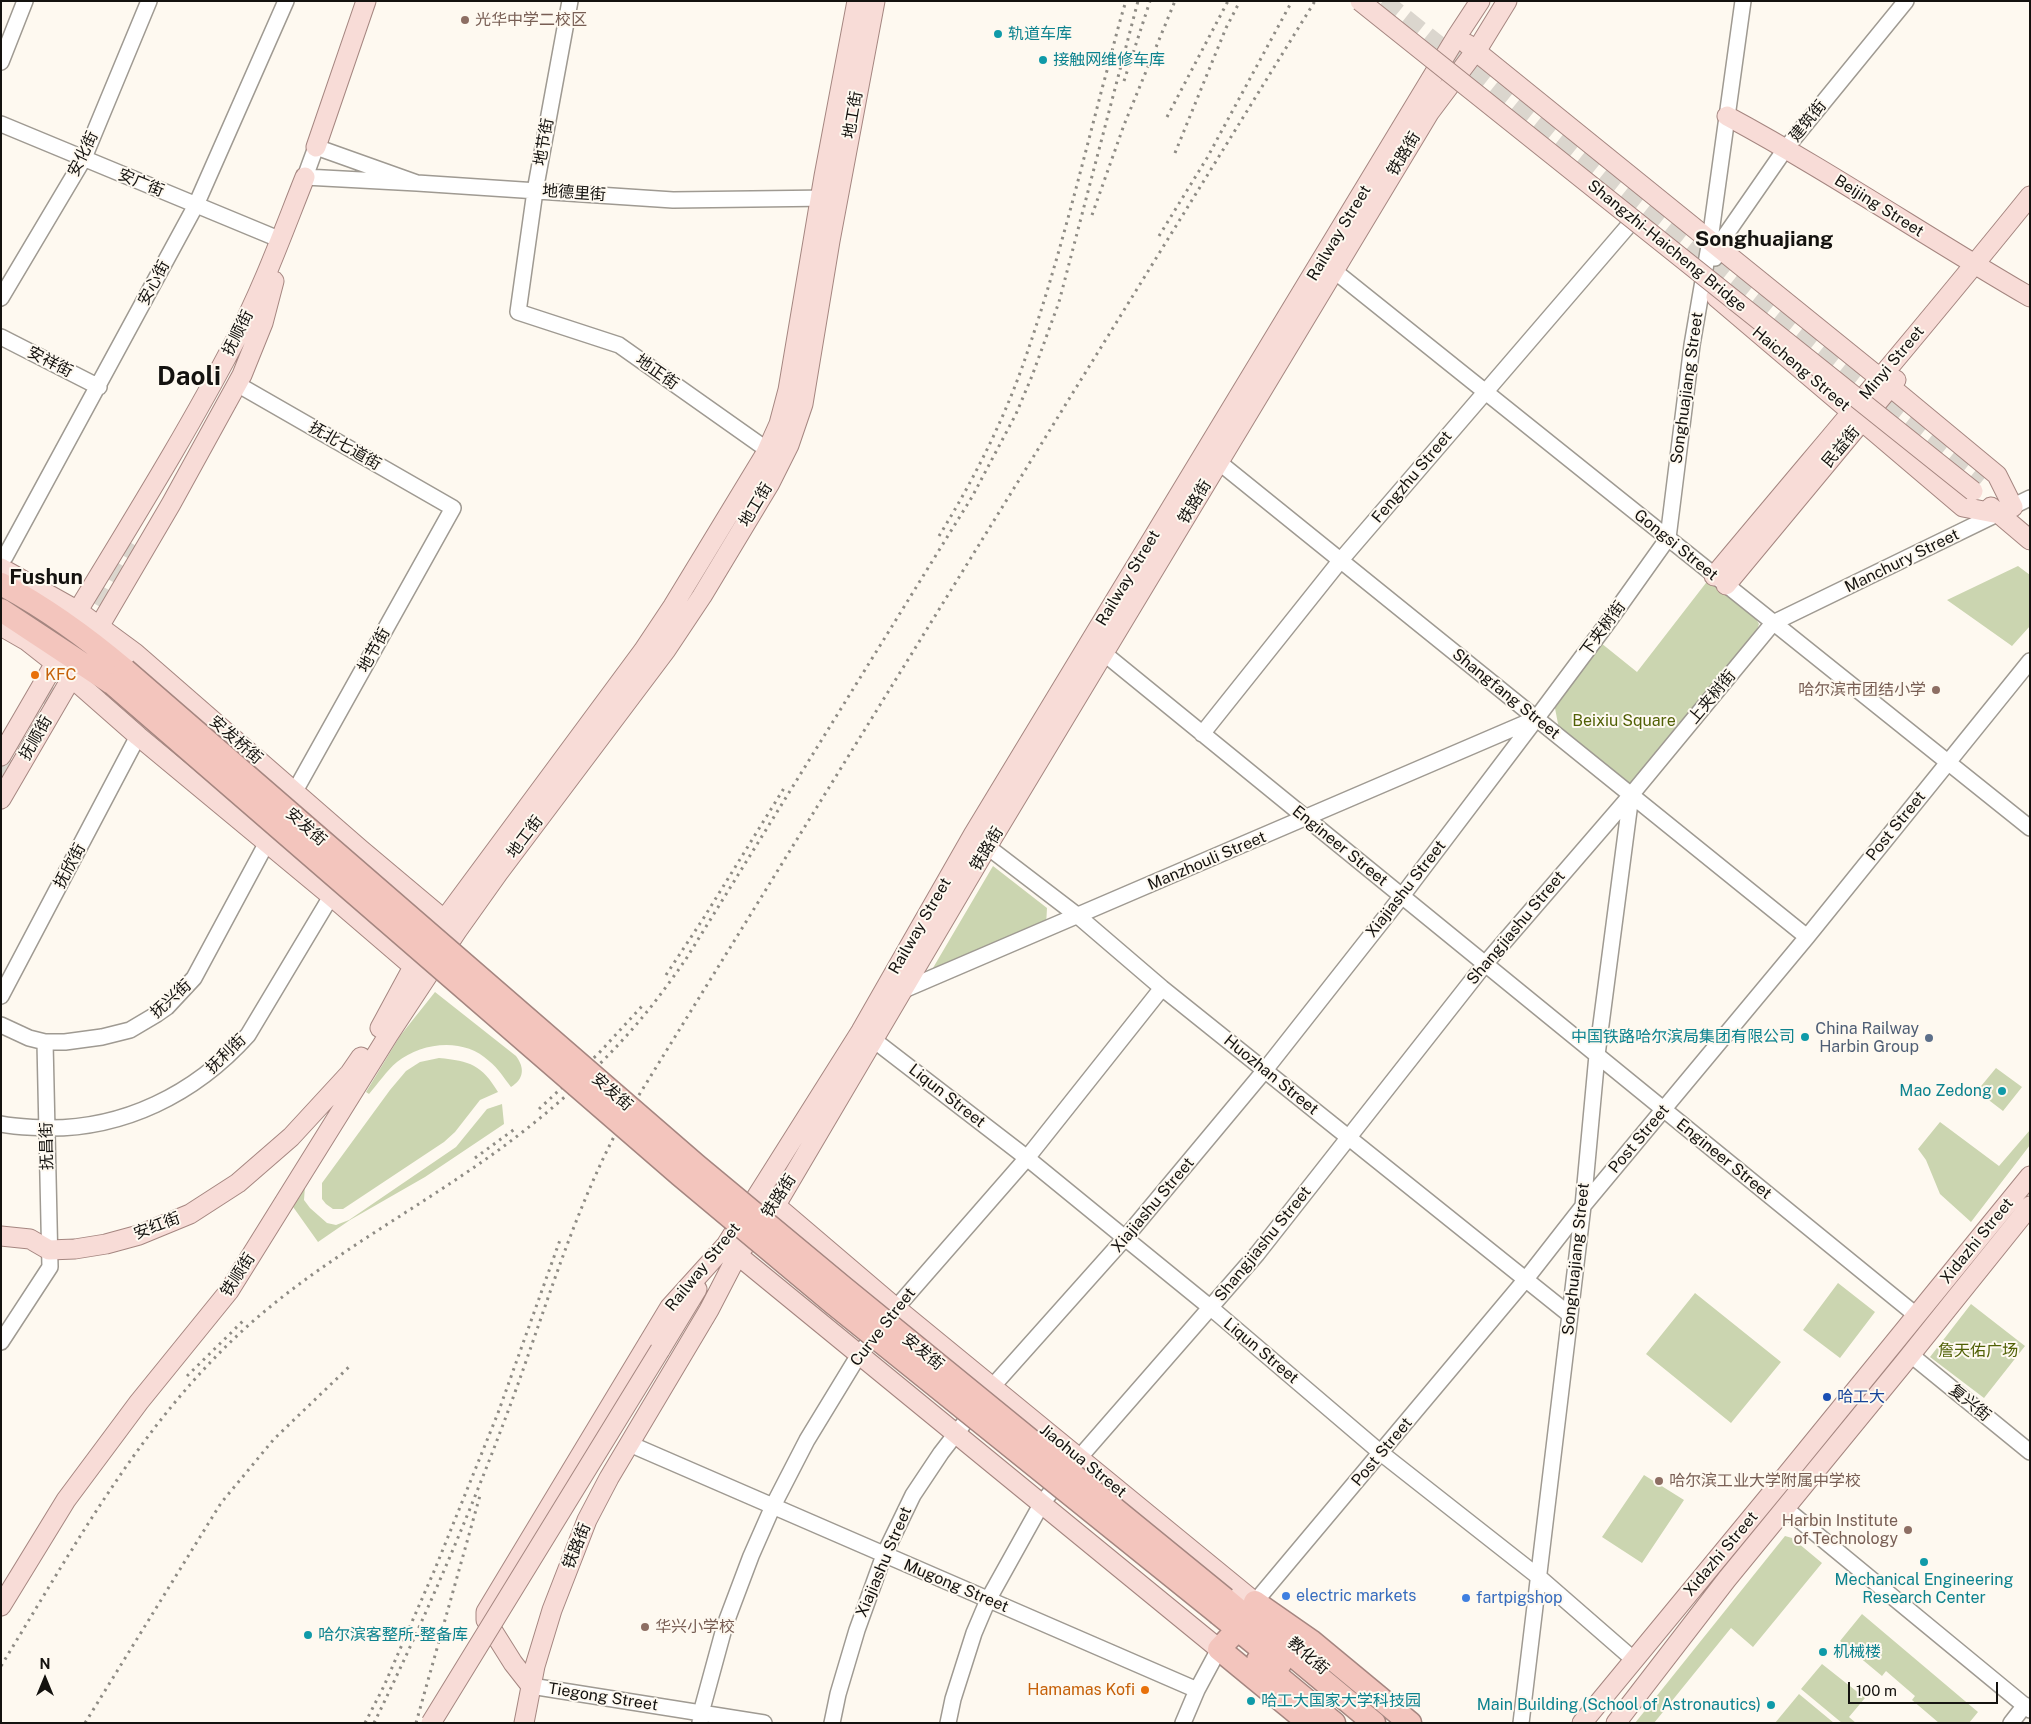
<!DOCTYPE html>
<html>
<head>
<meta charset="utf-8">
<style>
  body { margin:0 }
  #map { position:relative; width:2031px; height:1724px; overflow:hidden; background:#fef9f0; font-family:"Public Sans",sans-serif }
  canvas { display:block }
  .frame { position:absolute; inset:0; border:2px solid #14120f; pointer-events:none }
  .north { position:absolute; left:20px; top:1654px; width:50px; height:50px; -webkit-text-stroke:4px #fef9f0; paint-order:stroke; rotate:0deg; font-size:14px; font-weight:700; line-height:20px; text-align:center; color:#14120f }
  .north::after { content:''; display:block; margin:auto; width:18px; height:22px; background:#14120f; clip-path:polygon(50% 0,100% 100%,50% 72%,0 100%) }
  .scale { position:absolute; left:1848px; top:1682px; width:150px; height:22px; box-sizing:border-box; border:2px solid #14120f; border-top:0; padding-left:6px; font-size:15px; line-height:18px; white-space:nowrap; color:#14120f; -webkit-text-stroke:4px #fef9f0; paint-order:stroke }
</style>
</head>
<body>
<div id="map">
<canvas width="2031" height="1724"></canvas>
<div class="frame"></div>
<div class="north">N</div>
<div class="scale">100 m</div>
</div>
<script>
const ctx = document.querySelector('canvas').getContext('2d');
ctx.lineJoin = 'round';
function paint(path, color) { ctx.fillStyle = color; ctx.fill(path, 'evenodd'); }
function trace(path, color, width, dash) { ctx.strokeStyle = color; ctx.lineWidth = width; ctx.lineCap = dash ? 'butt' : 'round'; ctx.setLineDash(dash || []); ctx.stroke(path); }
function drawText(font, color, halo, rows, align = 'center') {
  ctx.font = font + ' "Public Sans","Noto Sans SC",sans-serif'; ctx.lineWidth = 4; ctx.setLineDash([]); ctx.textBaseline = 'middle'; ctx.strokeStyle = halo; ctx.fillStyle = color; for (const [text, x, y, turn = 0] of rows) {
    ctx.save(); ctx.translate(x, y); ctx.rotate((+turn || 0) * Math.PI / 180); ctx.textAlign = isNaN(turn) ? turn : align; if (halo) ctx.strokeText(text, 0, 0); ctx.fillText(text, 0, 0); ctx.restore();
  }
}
paint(new Path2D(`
  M2018,566l12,9v51l-18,20 -65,-46z
  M1709,579l44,35 6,10 -5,14 -119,146h-12l-64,-55 -5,-26 47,-60 36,29z
  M993,866l54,42 -1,18 -116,47z
  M435,992l81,64c9,12 8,23 -5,31 -7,-9 -13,-19 -22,-26 -25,-24 -67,-19 -92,1 -11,9 -19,22 -28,32l-3,-2 34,-56z
  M439,1058c31,3 43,7 59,34l-18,8 -25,32 -11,10 -101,67h-10l-7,-5 -4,-5v-16l68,-93 16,-19 14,-9z
  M1996,1068l26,19 -19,24 -26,-20z
  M502,1104l2,20 -79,53 -75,43 -32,22 -27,-38 14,-18 -1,14 6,8 17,15 9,2 13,-5 107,-73 31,-38z
  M1940,1122l59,44 31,-36v15l-59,77 -31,-28 -14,-34 -8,-11z
  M1838,1283l37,29 -35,46 -37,-28z
  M1695,1293l86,69 -50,61 -85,-69z
  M1971,1304l54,42 -41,52 -54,-41z
  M1644,1475l40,25 -42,63 -40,-26z
  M1785,1536l7,2 30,25 -69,84 -22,-19 -77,95h-19z
  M1862,1614l116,98 -9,11h-30l-27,-23 3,-4 -29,-25 -4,5 -42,-35z
  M1822,1664l43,34 -16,19 7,6h-14l-41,-34z
  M1799,1694l35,29h-59z`), '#cbd5b0');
trace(new Path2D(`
  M1383,1l600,479
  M1,776l132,-232`), '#dbd6ce', 19, [19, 9]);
const minor = new Path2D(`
  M570,1l-35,190 -17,121 101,33 157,111
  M1,62l24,-61
  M1,124l280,116
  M417,183l-112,-6 11,-30 101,36 256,17 158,-2
  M1715,258l3,-12 68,-98 120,-147
  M1327,265l703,563
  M1,298l82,-138 66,-159
  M1,337l98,50
  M237,384l216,124 -163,292
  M1210,455l597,482
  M5,557l191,-352 90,-204
  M1095,646l821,669
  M1202,734l138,-173 289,-336
  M980,841l98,75 84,72 408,327
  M899,992l636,-273
  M1,996l137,-260
  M1,1025l28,13 16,4h20l37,-5 28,-7 27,-16 10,-7 27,-29 78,-145
  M866,1034l161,124 98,80 86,70 170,145 159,125 93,81
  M1,1124c14,3 28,3 42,4 80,2 152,-34 205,-93l88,-147
  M1,1342l49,-75 -5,-225
  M1911,1355l119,97
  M632,1445l565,245
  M1786,1509l244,201
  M1255,1602l271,-323 57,-73 224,-269 223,-276
  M531,1686l233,37
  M700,1723l1,-10 24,-88 26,-69 22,-50 34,-66 53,-87 36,-45 131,-150 135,-170
  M832,1723l6,-29 19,-64 27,-75 29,-60 28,-42 51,-66 133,-149 140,-168 137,-174 134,-177 70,-94 62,-87 24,-193 18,-105 33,-239
  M948,1723l5,-24 21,-66 14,-33 54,-97 37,-45 178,-204 228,-290 146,-169 142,-172 257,-125
  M1183,1723l14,-33 22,-41
  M1521,1723l62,-517 14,-151 34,-260
  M2011,1723l14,-18`);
const major = new Path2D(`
  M1467,44l414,335 116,96 16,32
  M1727,116c104,56 201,122 303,181
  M316,147l50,-146
  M1716,297l247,210 36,7
  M1991,507l39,33
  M1,568l77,43 57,42 225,196 93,78
  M1714,576c106,-127 213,-252 316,-380
  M1726,585l170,-205
  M71,622c56,-93 114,-185 164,-281 28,-53 48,-109 70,-164
  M1,626l26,15 28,22 83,73 193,160 91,78
  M93,637l78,-133 71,-129 21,-52 11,-42
  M1,756l54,-93
  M1,799l71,-122
  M380,1028l33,-61 31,-47 199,-269 30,-45 93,-153 13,-29 9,-34 36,-214 33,-175
  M767,1198l129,110 359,294
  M1,1236l29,3 19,11 26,-1 31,-5 33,-9 51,-21 48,-31 53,-46 59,-64 11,-16
  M729,1248l490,401
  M660,1350l37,-61
  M1,1606l65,-106 73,-98 90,-111 160,-257 68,-103 42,-59 167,-222 36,-54 68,-113 19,-38 14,-41 27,-163 45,-240
  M531,1686l-18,-23 -27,-43v-8l184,-305 56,-62 135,-214 112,-196 484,-799 23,-35
  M524,1723l11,-57 17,-56 35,-90 22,-42 100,-168 29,-56 38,-49 211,-358 442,-734 51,-68 27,-44
  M1582,1723l202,-245 246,-302
  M1616,1723l111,-144 176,-215 127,-158`);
const highway = new Path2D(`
  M1,584c45,24 85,53 124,86
  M1,610l112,74
  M1225,1599l149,124
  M1255,1602l56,39 99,82
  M1219,1614l61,50
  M1237,1630l-18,19 90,74
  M1258,1660l76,63`);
trace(minor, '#9f9a92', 18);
trace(major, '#a58680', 21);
trace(highway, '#a58680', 25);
trace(minor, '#fff', 15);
trace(major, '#f8dcd7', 19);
trace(highway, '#f3c5bd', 22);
trace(new Path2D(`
  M1124,81l26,-80
  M1167,117l61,-116
  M1175,153l51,-125 14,-27
  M1092,215l32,-90 51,-124
  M1159,236l48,-78 85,-157
  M939,536c34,-55 65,-116 86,-177 31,-89 54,-182 78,-274 8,-28 14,-56 23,-84
  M666,975l37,-56 83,-134
  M539,1109l60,-56 44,-48
  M475,1158l41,-30
  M187,1376l57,-56
  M1,1666c75,-122 142,-247 250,-343 68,-60 148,-104 222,-155 62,-42 120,-92 168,-149 16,-19 31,-40 45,-60l286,-462 44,-83 16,-38 27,-74 79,-301
  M85,1723l136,-220 53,-64 77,-74
  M365,1723l19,-37 51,-117 63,-156 62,-173
  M374,1723c49,-100 94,-205 133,-309 36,-96 63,-194 111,-285l697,-1128
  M416,1723l65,-231`), '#8f8c85', 3, [2.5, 5]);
const majorBridge = new Path2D(`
  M1360,1l613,490
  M431,1723l229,-373`);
const highwayBridge = new Path2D(`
  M125,670l571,495 148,123 381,311
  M113,684l567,491 153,128 386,311`);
trace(majorBridge, '#a58680', 21, []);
trace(highwayBridge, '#a58680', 25, []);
trace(majorBridge, '#f8dcd7', 19);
trace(highwayBridge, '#f3c5bd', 22);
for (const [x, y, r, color] of [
  [465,20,5,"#8d6e63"],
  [998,34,5,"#0f9aa8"],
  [1043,60,5,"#0f9aa8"],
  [35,675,5,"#e8710a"],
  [1936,690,5,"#8d6e63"],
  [1805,1037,5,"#0f9aa8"],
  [1929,1038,5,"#5c6f8a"],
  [2002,1091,5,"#0f9aa8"],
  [1827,1397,5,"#1a4fb4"],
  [1659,1481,5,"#8d6e63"],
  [1908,1530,5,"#8d6e63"],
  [1924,1562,5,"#0f9aa8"],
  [1286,1596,5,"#3f7fe0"],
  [1466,1598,5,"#3f7fe0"],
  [645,1627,5,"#8d6e63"],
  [308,1635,5,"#0f9aa8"],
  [1823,1652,5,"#0f9aa8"],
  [1145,1690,5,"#e8710a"],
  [1251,1701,5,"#0f9aa8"],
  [1771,1705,5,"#0f9aa8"]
]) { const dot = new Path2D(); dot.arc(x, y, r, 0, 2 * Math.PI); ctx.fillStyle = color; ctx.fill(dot); trace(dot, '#fef9f0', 2); }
drawText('16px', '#785e54', '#fef9f0', [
  ["光华中学二校区",475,20],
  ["哈尔滨市团结小学",1926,690,"right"],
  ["哈尔滨工业大学附属中学校",1669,1481],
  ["Harbin Institute",1898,1521,"right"],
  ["of Technology",1898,1539,"right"],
  ["华兴小学校",655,1627]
], 'left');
drawText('16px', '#0d838f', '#fef9f0', [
  ["轨道车库",1008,34],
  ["接触网维修车库",1053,60],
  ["中国铁路哈尔滨局集团有限公司",1795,1037,"right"],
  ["Mao Zedong",1992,1091,"right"],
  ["Mechanical Engineering",1924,1580,"center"],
  ["Research Center",1924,1598,"center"],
  ["哈尔滨客整所-整备库",318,1635],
  ["机械楼",1833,1652],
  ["哈工大国家大学科技园",1261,1701],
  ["Main Building (School of Astronautics)",1761,1705,"right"]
], 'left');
drawText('16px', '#14120f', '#fef9f0', [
  ["地工街",853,115,-80],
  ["建筑街",1808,121,-51],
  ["地节街",544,142,-80],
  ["安化街",83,154,-64],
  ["铁路街",1404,154,-59],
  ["安广街",141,183,22],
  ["地德里街",574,193,4],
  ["Beijing Street",1879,206,32],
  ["Railway Street",1339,233,-59],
  ["Shangzhi-Haicheng Bridge",1667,246,39],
  ["安心街",154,283,-62],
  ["抚顺街",238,333,-63],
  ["安祥街",50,362,27],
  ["Minyi Street",1892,363,-50],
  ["Haicheng Street",1801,369,40],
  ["地正街",657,372,35],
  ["Songhuajiang Street",1687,388,-82],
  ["抚北七道街",345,446,30],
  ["民益街",1841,447,-50],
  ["Fengzhu Street",1412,477,-50],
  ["铁路街",1195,502,-59],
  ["地工街",756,505,-59],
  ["Gongsi Street",1676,545,39],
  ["Manchury Street",1902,561,-26],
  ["Railway Street",1128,578,-59],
  ["下夹树街",1603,629,-54],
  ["地节街",374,650,-61],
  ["Shangfang Street",1506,694,39],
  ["上夹树街",1712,697,-50],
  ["抚顺街",36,738,-60],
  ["安发桥街",236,740,41],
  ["Post Street",1896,826,-51],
  ["安发街",306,827,41],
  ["地工街",525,837,-53],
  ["Engineer Street",1340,846,39],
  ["铁路街",987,849,-59],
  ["Manzhouli Street",1207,861,-23],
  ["抚欣街",70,866,-62],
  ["Xiajiashu Street",1406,889,-52],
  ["Railway Street",920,926,-60],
  ["Shangjiashu Street",1516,928,-50],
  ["抚兴街",171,999,-42],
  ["抚利街",226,1054,-44],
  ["Huozhan Street",1271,1075,39],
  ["安发街",612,1092,41],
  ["Liqun Street",947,1096,38],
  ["Post Street",1639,1139,-50],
  ["抚昌街",47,1146,-91],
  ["Engineer Street",1724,1159,39],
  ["铁路街",779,1196,-57],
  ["Xiajiashu Street",1153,1205,-50],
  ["安红街",157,1226,-21],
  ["Xidazhi Street",1977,1241,-51],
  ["Shangjiashu Street",1263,1244,-51],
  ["Songhuajiang Street",1576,1259,-84],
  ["Railway Street",703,1267,-51],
  ["铁顺街",238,1275,-57],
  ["Curve Street",883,1327,-52],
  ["Liqun Street",1261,1351,40],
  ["安发街",923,1352,39],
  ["复兴街",1970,1403,39],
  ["Post Street",1382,1452,-50],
  ["Jiaohua Street",1083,1461,39],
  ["铁路街",577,1546,-68],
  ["Xidazhi Street",1721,1554,-50],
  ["Xiajiashu Street",884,1562,-67],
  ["Mugong Street",956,1586,23],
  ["教化街",1308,1656,40],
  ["Tiegong Street",603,1697,9]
]);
drawText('16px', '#c56008', '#fef9f0', [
  ["KFC",45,675],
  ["Hamamas Kofi",1135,1690,"right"]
], 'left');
drawText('16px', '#506005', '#fef9f0', [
  ["Beixiu Square",1624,721],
  ["詹天佑广场",1978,1351]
]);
drawText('16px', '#4e5e75', '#fef9f0', [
  ["China Railway",1919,1029],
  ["Harbin Group",1919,1047]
], 'right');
drawText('16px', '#164399', '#fef9f0', [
  ["哈工大",1837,1397]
], 'left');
drawText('16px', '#366cbe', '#fef9f0', [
  ["electric markets",1296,1596],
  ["fartpigshop",1476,1598]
], 'left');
drawText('bold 21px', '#14120f', '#fef9f0', [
  ["Songhuajiang",1764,240],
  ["Fushun",46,578]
]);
drawText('bold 26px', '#14120f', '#fef9f0', [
  ["Daoli",189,377]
]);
</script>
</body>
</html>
